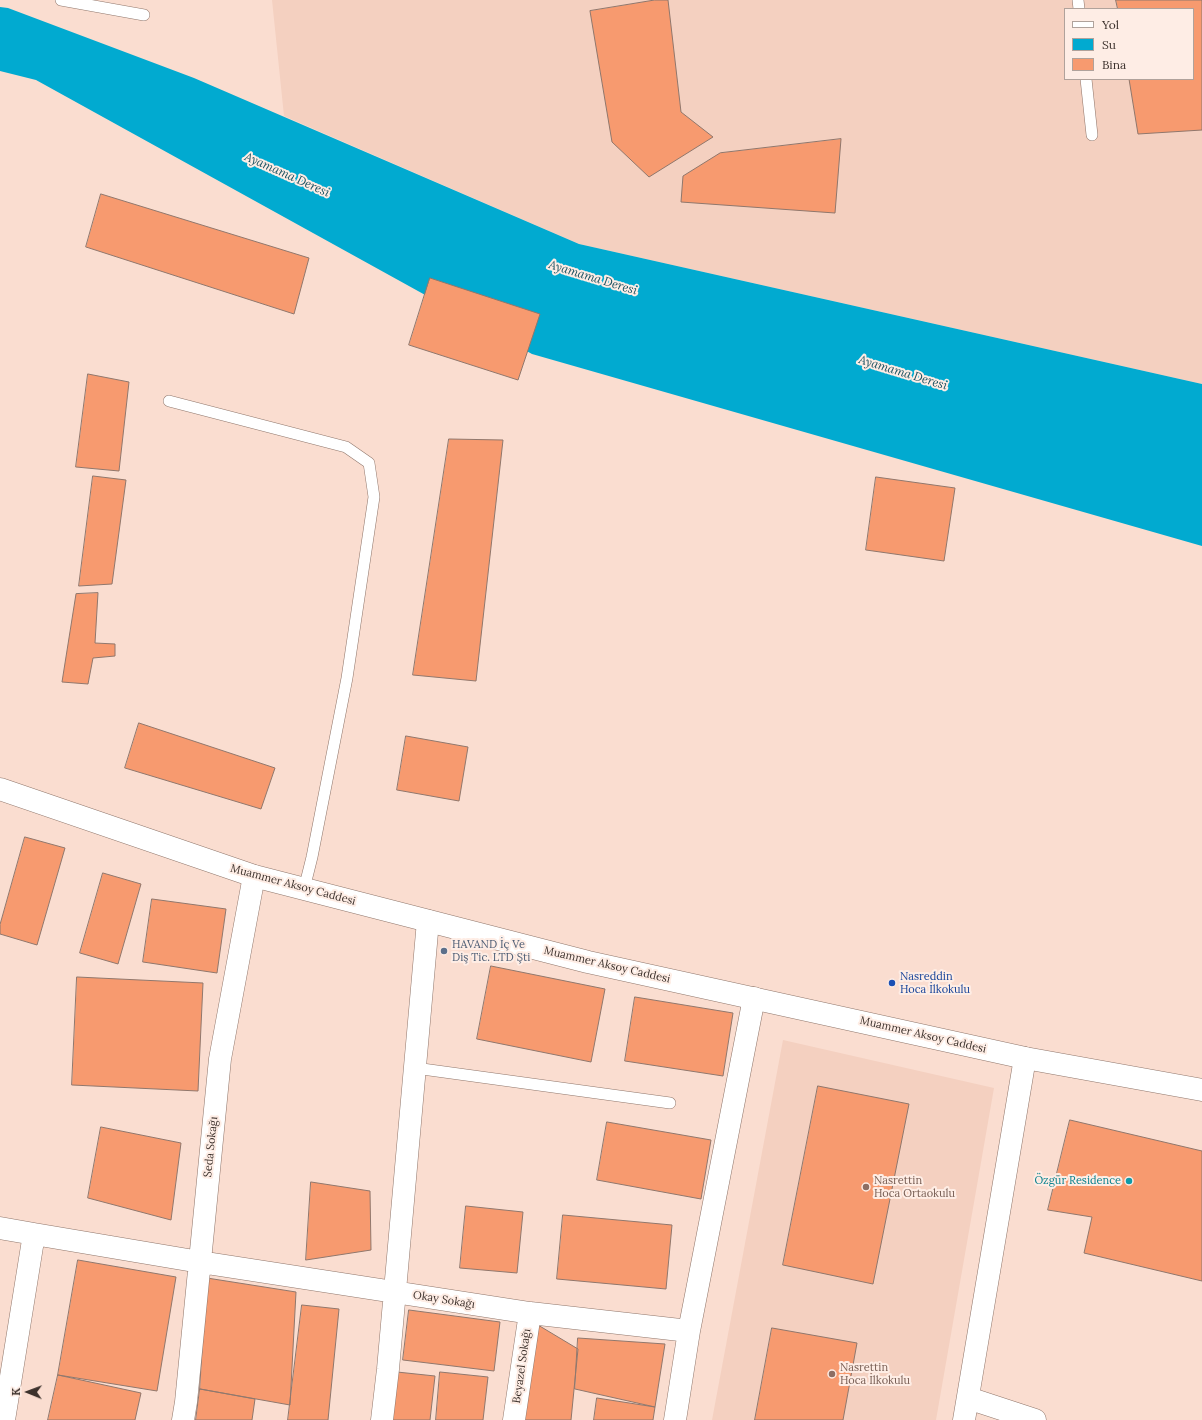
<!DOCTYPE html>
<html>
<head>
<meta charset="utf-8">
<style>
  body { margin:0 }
  #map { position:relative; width:1202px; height:1420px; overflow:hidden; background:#faddd0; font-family:Lora,serif }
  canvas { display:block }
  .legend { position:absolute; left:1064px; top:8px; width:130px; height:72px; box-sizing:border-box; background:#feede5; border:1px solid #b0a29b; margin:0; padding:5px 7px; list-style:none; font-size:12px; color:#3c312c }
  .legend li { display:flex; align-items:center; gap:8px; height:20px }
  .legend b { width:20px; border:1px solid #b0a29b }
  .north { position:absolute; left:8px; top:1372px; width:40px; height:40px; -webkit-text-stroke:3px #feede5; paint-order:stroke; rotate:271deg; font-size:11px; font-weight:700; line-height:16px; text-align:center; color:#3c312c }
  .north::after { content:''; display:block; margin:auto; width:14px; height:18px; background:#3c312c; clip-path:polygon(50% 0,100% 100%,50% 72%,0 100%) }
</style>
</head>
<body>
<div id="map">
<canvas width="1202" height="1420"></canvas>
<ul class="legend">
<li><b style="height:5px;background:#fff"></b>Yol</li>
<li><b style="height:11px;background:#01aad0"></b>Su</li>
<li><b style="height:11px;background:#f79a6f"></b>Bina</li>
</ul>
<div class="north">K</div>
</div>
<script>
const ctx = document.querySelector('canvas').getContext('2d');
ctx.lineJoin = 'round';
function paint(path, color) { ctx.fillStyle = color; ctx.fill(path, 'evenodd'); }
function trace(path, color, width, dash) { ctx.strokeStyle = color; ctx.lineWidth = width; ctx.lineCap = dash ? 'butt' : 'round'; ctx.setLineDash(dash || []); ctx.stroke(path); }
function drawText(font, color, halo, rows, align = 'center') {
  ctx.font = font + ' Lora,serif'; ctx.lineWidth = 4; ctx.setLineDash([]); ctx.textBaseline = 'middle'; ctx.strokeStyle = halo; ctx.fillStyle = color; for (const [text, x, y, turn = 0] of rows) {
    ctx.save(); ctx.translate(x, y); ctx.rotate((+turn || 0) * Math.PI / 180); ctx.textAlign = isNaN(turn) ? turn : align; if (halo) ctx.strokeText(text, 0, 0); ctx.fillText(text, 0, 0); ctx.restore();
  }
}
paint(new Path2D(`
  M272,0h930v384l-623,-140 -295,-128zM1065,9h128v70h-128z
  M783,1040l211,48 -58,332h-224z`), '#f4d0c0');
paint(new Path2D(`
  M0,7l8,1 186,70 385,166 623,140v162l-670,-192 -496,-274 -36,-9z`), '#01aad0');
const building = new Path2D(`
  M655,0h13l13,112 32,25 -64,40 -37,-35 -22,-131z
  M1116,0h86v130l-64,4 -9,-55h64v-70h-75z
  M841,139l-6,74 -154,-11 2,-26 37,-23z
  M101,194l208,64 -15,56 -208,-67z
  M430,278l110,36 -22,66 -109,-35z
  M88,374l41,8 -10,89 -43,-4z
  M449,439l54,1 -27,241 -63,-6z
  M93,476l33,4 -14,104 -33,2z
  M876,477l79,11 -11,73 -78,-11z
  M98,593l-3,50 20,1v12l-22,2 -5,26 -26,-2 14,-88z
  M139,723l136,45 -14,41 -136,-41z
  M406,736l62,11 -9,54 -62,-11z
  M25,837l40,11 -28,97 -37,-11v-9z
  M103,873l38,11 -23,80 -38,-11z
  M152,899l74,10 -9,64 -74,-11z
  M491,966l114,23 -14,73 -114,-23z
  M77,977l126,6 -5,108 -126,-6z
  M635,997l98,16 -10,63 -98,-15z
  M818,1086l91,18 -36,180 -90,-19z
  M1070,1120l132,31v130l-118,-28 8,-36 -44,-7z
  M607,1122l104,18 -10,59 -104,-19z
  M101,1127l80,16 -10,77 -83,-22z
  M311,1182l59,9 1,59 -65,10z
  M466,1206l57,6 -6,61 -57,-5z
  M563,1215l109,10 -6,64 -109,-10z
  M78,1260l98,17 -19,114 -99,-16z
  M207,1278l89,14 -6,113 -90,-16z
  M302,1305l37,4 -11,111h-40z
  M409,1310l91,12 -6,49 -91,-11z
  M538,1325l40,24 -7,71h-47z
  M772,1328l85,15 -14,77h-88z
  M578,1338l87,6 -10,63 -80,-18z
  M397,1372l38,4 -5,44h-39z
  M440,1372l48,5 -5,43h-47z
  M58,1375l83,18 -6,27h-87z
  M200,1389l55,10 -3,21h-56z
  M597,1398l58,9 -2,13h-59z`);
paint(building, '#f79a6f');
trace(building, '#90776c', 1);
const service = new Path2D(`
  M61,0l83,15
  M1078,0l1,9
  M1086,79l6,56
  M169,401l177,46 23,16 5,34 -27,181 -35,179 -8,32
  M415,1068l255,35`);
const minor = new Path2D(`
  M0,1228l34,6
  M968,1398l67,22
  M4,1420l30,-186 166,28 330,51 159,18
  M183,1420l3,-18 34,-343 34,-183
  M382,1420l6,-51 40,-448
  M514,1420l16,-107
  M675,1420l14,-89 65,-333
  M964,1420l61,-362`);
const secondary = new Path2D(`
  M0,789l254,87 334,86 437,96 177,32`);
trace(service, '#90776c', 12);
trace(minor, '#90776c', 23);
trace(secondary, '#90776c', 23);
trace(service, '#fff', 11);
trace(minor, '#fff', 22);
trace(secondary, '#fff', 22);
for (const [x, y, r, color] of [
  [444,951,4,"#5c6f8a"],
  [892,983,4,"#1a4fb4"],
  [1129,1181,4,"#0f9aa8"],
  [866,1187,4,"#8d6e63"],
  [832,1374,4,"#8d6e63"]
]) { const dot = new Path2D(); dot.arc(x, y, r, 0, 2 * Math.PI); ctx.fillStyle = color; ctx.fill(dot); trace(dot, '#feede5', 1.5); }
drawText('11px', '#3c312c', '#feede5', [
  ["Muammer Aksoy Caddesi",293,885,15],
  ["Muammer Aksoy Caddesi",607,965,13],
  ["Muammer Aksoy Caddesi",923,1035,13],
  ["Seda Sokağı",211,1147,-84],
  ["Okay Sokağı",444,1300,9],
  ["Beyazel Sokağı",522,1366,-82]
]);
drawText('11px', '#4e5e75', '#feede5', [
  ["HAVAND İç Ve",452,945],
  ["Diş Tic. LTD Şti",452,958]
], 'left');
drawText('11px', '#164399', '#feede5', [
  ["Nasreddin",900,977],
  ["Hoca İlkokulu",900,990]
], 'left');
drawText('11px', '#785e54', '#feede5', [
  ["Nasrettin",874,1181],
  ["Hoca Ortaokulu",874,1194],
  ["Nasrettin",840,1368],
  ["Hoca İlkokulu",840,1381]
], 'left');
drawText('11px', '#0d838f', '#feede5', [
  ["Özgür Residence",1121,1181]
], 'right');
drawText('italic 12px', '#1a5161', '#feede5', [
  ["Ayamama Deresi",287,175,24],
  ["Ayamama Deresi",593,278,17],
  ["Ayamama Deresi",903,373,17]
]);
</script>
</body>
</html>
